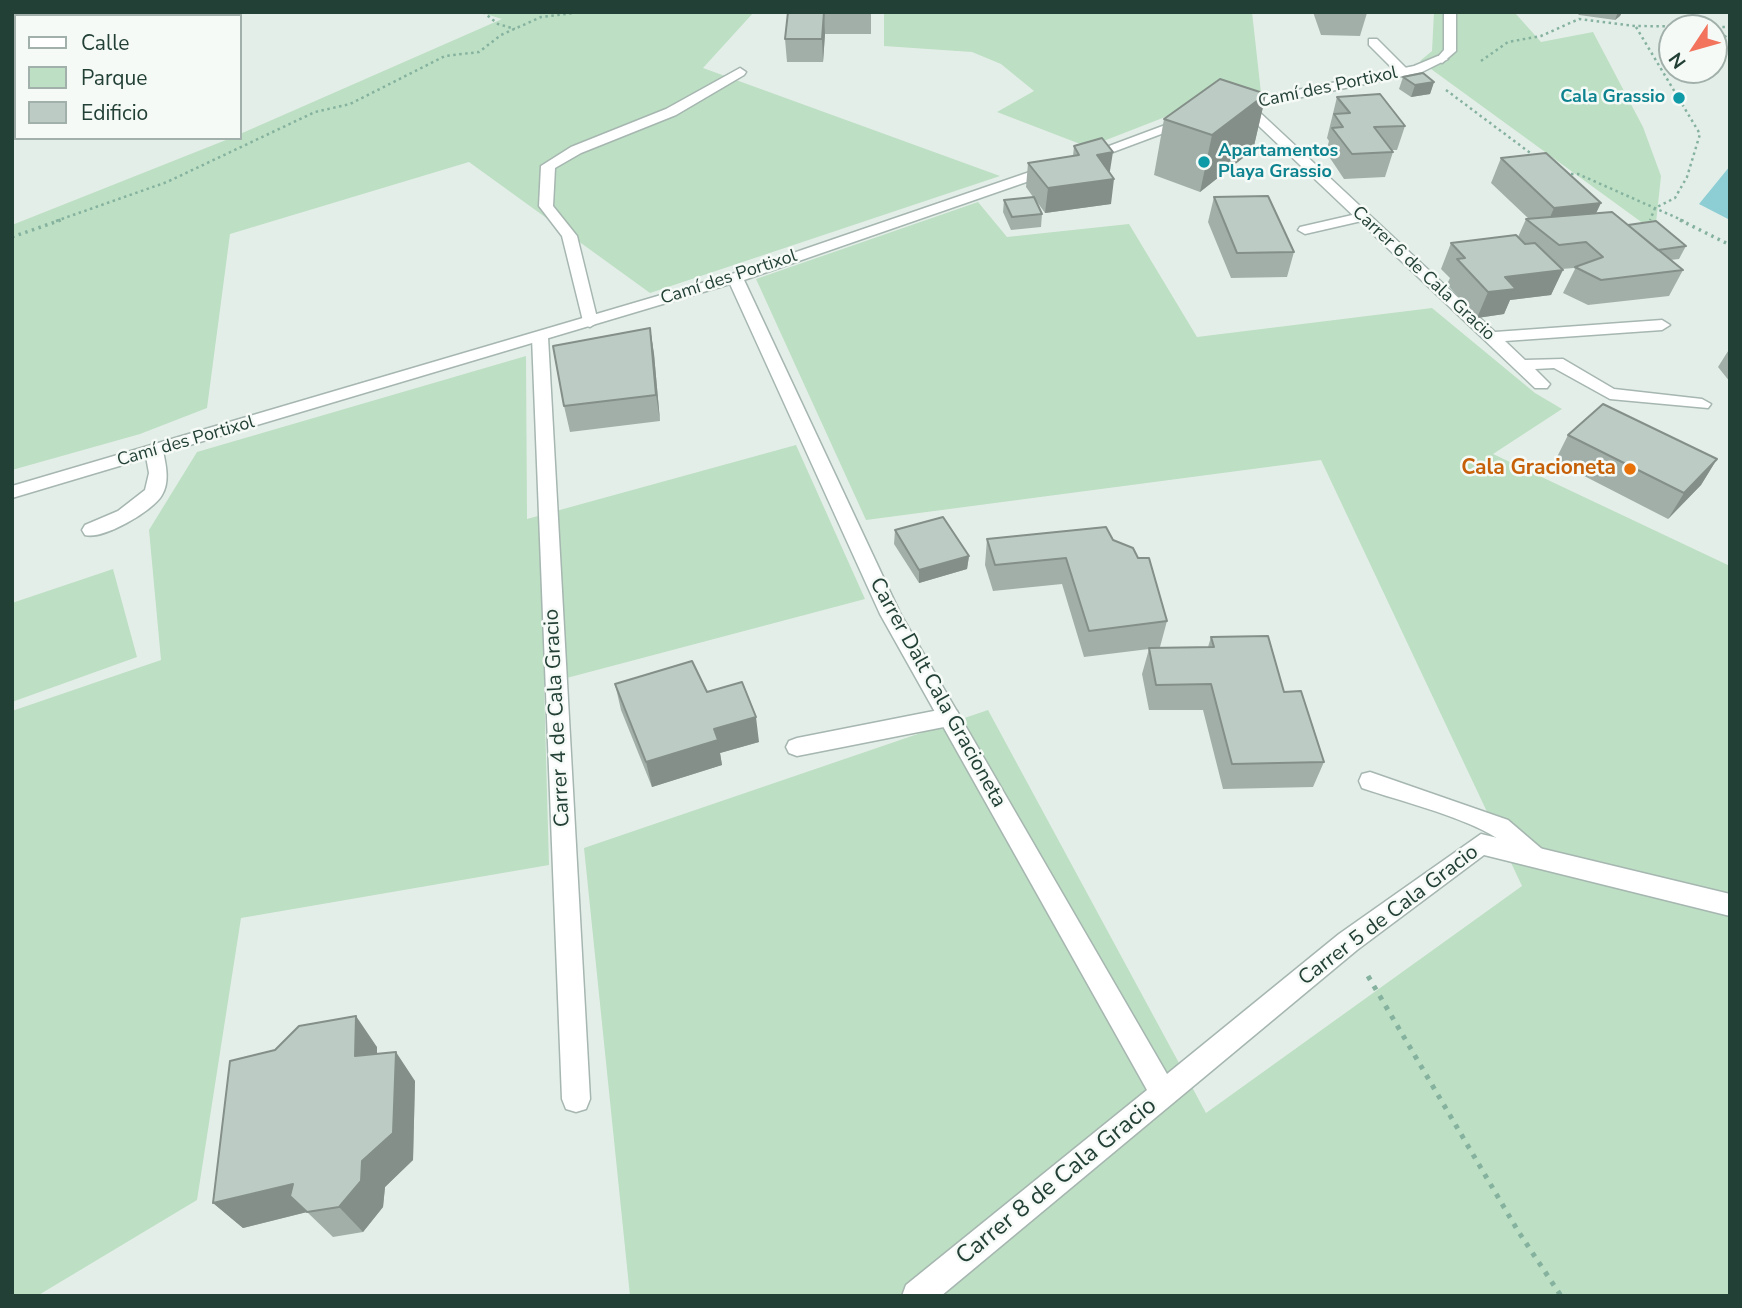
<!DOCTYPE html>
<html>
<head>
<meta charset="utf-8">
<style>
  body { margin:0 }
  #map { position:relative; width:1742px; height:1308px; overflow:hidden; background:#e4eee9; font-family:"Nunito Sans",sans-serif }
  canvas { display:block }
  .frame { position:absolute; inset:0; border:14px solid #234036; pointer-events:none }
  .legend { position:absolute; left:14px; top:14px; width:228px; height:126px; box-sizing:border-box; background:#f5faf7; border:2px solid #a1b0aa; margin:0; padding:9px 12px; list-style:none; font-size:21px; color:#234036 }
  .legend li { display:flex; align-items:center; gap:14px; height:35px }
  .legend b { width:35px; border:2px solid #a1b0aa }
  .north { position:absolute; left:1658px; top:14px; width:70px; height:70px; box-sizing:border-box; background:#f5faf7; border:2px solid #a1b0aa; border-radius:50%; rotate:234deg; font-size:19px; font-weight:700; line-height:28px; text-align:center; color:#234036 }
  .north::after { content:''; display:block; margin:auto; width:24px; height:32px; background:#f3745d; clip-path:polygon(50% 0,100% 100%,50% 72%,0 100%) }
</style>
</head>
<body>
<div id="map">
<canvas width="1742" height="1308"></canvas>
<div class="frame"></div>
<ul class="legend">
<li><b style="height:9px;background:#fff"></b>Calle</li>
<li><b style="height:19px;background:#bddfc3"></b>Parque</li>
<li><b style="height:19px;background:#bcccc4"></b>Edificio</li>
</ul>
<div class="north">N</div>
</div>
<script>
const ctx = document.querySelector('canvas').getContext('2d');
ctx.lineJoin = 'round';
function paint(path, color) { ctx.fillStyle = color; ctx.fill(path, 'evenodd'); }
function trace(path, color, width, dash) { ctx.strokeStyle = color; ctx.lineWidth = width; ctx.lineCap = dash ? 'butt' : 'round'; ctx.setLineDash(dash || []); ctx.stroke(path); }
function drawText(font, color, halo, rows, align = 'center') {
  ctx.font = font + ' "Nunito Sans",sans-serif'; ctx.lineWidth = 5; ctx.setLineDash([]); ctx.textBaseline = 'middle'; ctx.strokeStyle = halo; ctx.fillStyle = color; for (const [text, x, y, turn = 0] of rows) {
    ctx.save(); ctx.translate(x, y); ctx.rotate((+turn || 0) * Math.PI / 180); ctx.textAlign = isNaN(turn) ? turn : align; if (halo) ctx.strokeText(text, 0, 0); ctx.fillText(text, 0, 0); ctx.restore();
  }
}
paint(new Path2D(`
  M479,12h275l-51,56 297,108 -350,117 -181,-131 -239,72 -23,174 -67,26 -128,36v-245l219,-87h9v-4l262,-115z
  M884,12h368l9,81 -70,14 -103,40 -91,-35 37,-21 -33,-27 -29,-12 -88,-6z
  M1434,12h89l-7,2 25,28 52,-10 50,95 18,49 -6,56 -235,-171 12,-10z
  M978,202l29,35 122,-13 68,113 235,-29 103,85 27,16 -69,45 237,112v730h-1100l-46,-448 404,-138 218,403 316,-227 -201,-426 -455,60 -110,-241z
  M526,356l1,163 269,-74 69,154 -321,85 5,181 -308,53 -44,282 -160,96h-25v-585l149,-51 -12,-130 48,-78z
  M113,569l24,88 -125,45v-99z`), '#bddfc3');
paint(new Path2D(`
  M1730,166v54l-31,-16z`), '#8cced3');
const service = new Path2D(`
  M1444,12h12v39l-14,12 -6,-4 8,-9z
  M1369,39h8l30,30v6h-8l-30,-30z
  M740,68l6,4 -2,3 -68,40 -95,38 -26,15 -2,38 24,30 21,86 -8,5 -6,-2 -22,-89 -23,-30 2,-40 30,-19 95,-38z
  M1361,213l7,4 -2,3 -61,14 -7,-4 2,-3z
  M540,332l8,5 42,762 -4,10 -10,3 -10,-3 -4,-10 -30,-762z
  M154,445l9,6c3,14 7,31 -1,44 -9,16 -59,45 -77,40l-3,-5 3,-5 33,-14 27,-21 4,-17 -4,-22z
  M949,708l8,3 3,6 -3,6 -8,3 -152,30 -8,-3 -3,-6 3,-6 8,-3z
  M1370,772l138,48 35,30 4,7 -4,7c-22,8 -35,-21 -53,-30 -34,-19 -90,-33 -128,-46l-3,-7 3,-7z`);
const minor = new Path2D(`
  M1438,56l10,3 -26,13 -168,35 241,225 167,-12 8,5 -8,5 -157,11 20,19 38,-1 51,30 88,10 9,5 -3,4 -98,-9 -56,-31 -19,1 15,15 -3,4h-12l-293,-278 -12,-3 14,-6 170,-35z
  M1184,118l12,3 -107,40 -12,-3z
  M1053,164l5,1v6l-314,109 156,333 267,461 172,-140 142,-100 249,60v22l-246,-61 -127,95 -416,346h-39l4,-11 241,-195 -267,-476 -150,-330 -718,214v-12l717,-211z`);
trace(service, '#a6b6b0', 3);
trace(minor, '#a6b6b0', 3);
trace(new Path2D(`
  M483,12l15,12 17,5
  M1710,25l20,15
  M1636,27l64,107 -13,43 -12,21 -20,10 -5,12
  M1481,61l27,-19 33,-6 38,-17 56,7 95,1
  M1446,90l91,68
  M1565,174h13l106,47
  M56,221l111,-39 148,-70 35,-8 95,-48 34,-4 22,-17 40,-18 40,-5`), '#85b29f', 2.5, [2.5, 3.5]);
trace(new Path2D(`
  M1680,220l50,25
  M12,237l49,-17`), '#85b29f', 3.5, [2.5, 4.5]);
trace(new Path2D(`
  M1368,976l150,255 43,65`), '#85b29f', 5, [4.5, 7]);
paint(service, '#fff');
paint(minor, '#fff');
paint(new Path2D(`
  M788,12h83v22h-46l-2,28h-36l-2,-23z
  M1313,12h53l1,1 -7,23 -39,-1z
  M1576,12h46l-2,4 -5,4 -36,-5z
  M1403,77l31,5 -4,12 -19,3 -12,-8z
  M1266,94l-13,56 -53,42 -46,-17 10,-56z
  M1337,97l68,29 -8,24h-6l2,2 -8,25 -41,2 -18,-27 3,-11 -2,-3z
  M1074,146l36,26 1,32 -66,9 -10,-14 7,15 -1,13 -30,3 -8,-18 1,-12 29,-3 -7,-10 2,-24 45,-7z
  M1501,158l94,56 91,32 -7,13 -9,1 13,10 -14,26 -81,9 -25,-12 12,-24 -1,-1 -12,1 -11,26 -41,5 -6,14 -27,4 -30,-34 3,-6 -9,-9 10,-26 67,-6 8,-18h3l-38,-36z
  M1214,197l80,55 -7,25 -56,1 -23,-56z
  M650,328l4,26 6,67 -90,11 -6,-26z
  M1730,348v34l-12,-15z
  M1568,435l149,24 -16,26 -33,34 -113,-58z
  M895,530l74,26 -2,13 -48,14 -25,-39z
  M987,539l126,1 54,81 -7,26 -11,1 59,-1 3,-10 73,55 40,70 -11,25 -90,2 -20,-79h-54l-7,-36 7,-25 -65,8 -22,-73 -69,7 -8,-26z
  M615,684l92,8 52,50 -39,11 2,12 -70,22 -31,-77z
  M377,1047v6l38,28 -2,79 -28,27 -2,20 -20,25 -30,5 -26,-25 -64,16 -30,-25z`), '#a2afa9');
paint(new Path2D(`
  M824,12l1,22 -2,28 -1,-23z
  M1618,12h4l-2,4 -5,4z
  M1434,82l-4,12 -19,3 4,-12z
  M1266,94l-13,56 -53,42 12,-57z
  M1113,152l-4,25 -12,-22z
  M1114,179l-3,25 -66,9 3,-25z
  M1601,203l-12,25 -46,5 11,-25z
  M1563,270l-12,25 -41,5 -6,14 -27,4 11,-26 17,-15z
  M650,328l4,26 6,67 -4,-26z
  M1717,459l-16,26 -33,34 16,-26z
  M969,556l-2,13 -48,14v-13z
  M756,717l3,25 -39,11 2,12 -70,22 -6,-25 68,-33z
  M356,1016l21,31v38l-22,-29z
  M396,1052l19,29 -2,79 -28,27 -2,20 -20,25 -24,-25 23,-46z
  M293,1184l-3,12 17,16 -64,16 -30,-25z`), '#848f89');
const building = new Path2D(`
  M788,12h36l-2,27h-37z
  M1327,12h39l1,1z
  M1423,73l11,9 -19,3 -12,-8z
  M1220,79l46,15 -54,41 -48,-16z
  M1380,94l25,32 -31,1 19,25 -41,2 -20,-26 11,-1 -9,-13 16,-1 -13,-16z
  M1102,138l11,14 -16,3 17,24 -66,9 -20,-25 51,-8 -5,-9z
  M1546,153l55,50 -47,5 -53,-50z
  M1268,196l26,56 -57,1 -23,-56z
  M1034,197l8,17 -30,3 -8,-17z
  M1612,212l71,58 -82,10 -26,-13 28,-10 -17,-15 -27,3 -33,-26z
  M1656,221l30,25 -28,4 -30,-25z
  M1516,235l9,9 10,-1 28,27 -58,7 11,12 -28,3 -31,-33 8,-1 -14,-15z
  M650,328l6,67 -92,11 -11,-60z
  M1603,404l114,55 -33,34 -116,-58z
  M943,517l26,39 -50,14 -24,-40z
  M1106,527l7,13 20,8 5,10h11l18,63 -78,10 -23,-73 -71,7 -8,-26z
  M1268,636l16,56 17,-1 23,71 -92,2 -21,-80 -55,1 -7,-37 65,-1 -3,-10z
  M692,661l15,31 35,-10 14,35 -42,12 4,11 -72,22 -31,-78z
  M356,1016l-1,40 41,-4 -3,81 -31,28 -1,20 -22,26 -32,5 -17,-16 3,-12 -80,19 17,-142 45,-11 24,-24z`);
paint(building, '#bcccc4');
trace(building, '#848f89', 2);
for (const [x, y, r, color] of [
  [1679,98,7,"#0f9aa8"],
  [1204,162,7,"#0f9aa8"],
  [1630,469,7,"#e8710a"]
]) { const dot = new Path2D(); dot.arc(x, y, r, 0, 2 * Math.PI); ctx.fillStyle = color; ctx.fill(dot); trace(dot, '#f5faf7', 2.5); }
drawText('18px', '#234036', '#f5faf7', [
  ["Camí des Portixol",1328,88,-12],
  ["Carrer 6 de Cala Gracio",1423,274,43],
  ["Camí des Portixol",729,278,-18],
  ["Camí des Portixol",186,442,-16]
]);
drawText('bold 18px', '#0d838f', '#f5faf7', [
  ["Cala Grassio",1665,98],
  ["Apartamentos",1218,152,"left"],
  ["Playa Grassio",1218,173,"left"]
], 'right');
drawText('bold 21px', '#c56008', '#f5faf7', [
  ["Cala Gracioneta",1616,469]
], 'right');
drawText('21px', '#234036', '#f5faf7', [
  ["Carrer Dalt Cala Gracioneta",937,693,61],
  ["Carrer 4 de Cala Gracio",558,718,-93],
  ["Carrer 5 de Cala Gracio",1389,916,-37]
]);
drawText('24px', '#234036', '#f5faf7', [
  ["Carrer 8 de Cala Gracio",1057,1182,-39]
]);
</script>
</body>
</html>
